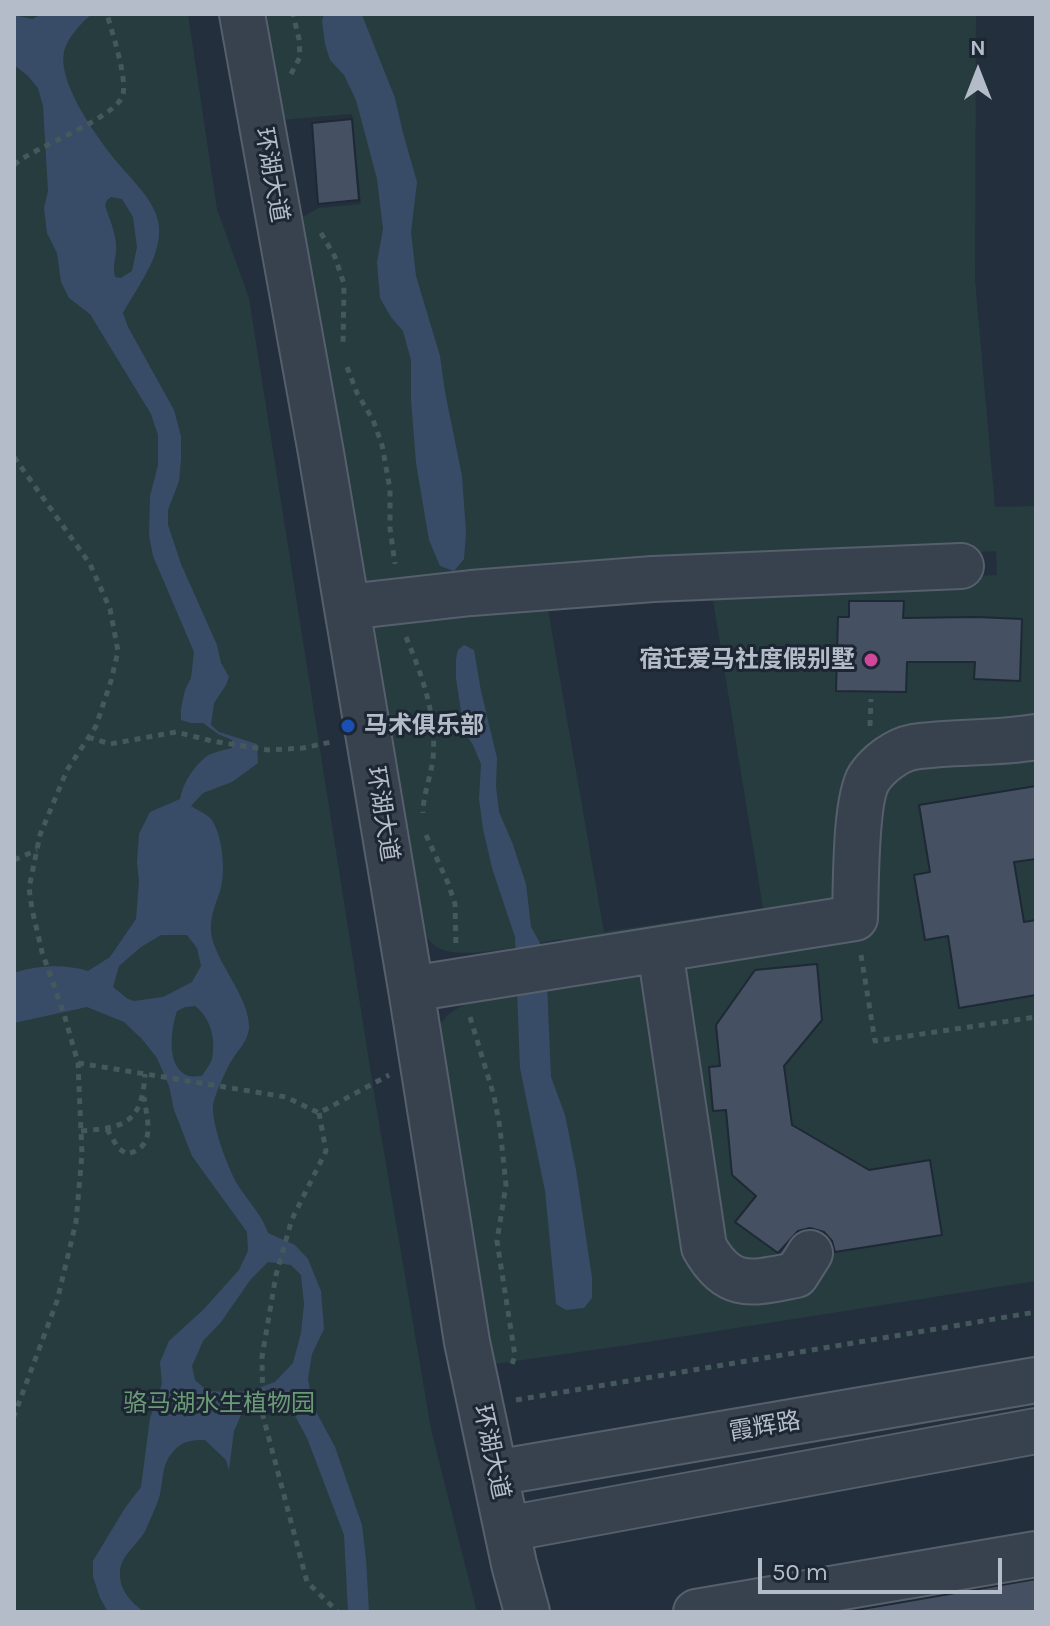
<!DOCTYPE html>
<html>
<head>
<meta charset="utf-8">
<style>
  body { margin:0 }
  #map { position:relative; width:1050px; height:1626px; overflow:hidden; background:#242f3e; font-family:Karla,sans-serif }
  canvas { display:block }
  .frame { position:absolute; inset:0; border:16px solid #b4bcc9; pointer-events:none }
  .north { position:absolute; left:938px; top:32px; width:80px; height:80px; -webkit-text-stroke:6px #1d2633; paint-order:stroke; rotate:0deg; font-size:22px; font-weight:700; line-height:32px; text-align:center; color:#b4bcc9 }
  .north::after { content:''; display:block; margin:auto; width:28px; height:36px; background:#b4bcc9; clip-path:polygon(50% 0,100% 100%,50% 72%,0 100%) }
  .scale { position:absolute; left:758px; top:1558px; width:244px; height:36px; box-sizing:border-box; border:4px solid #b4bcc9; border-top:0; padding-left:10px; font-size:24px; line-height:28px; white-space:nowrap; color:#b4bcc9; -webkit-text-stroke:6px #1d2633; paint-order:stroke }
</style>
</head>
<body>
<div id="map">
<canvas width="1050" height="1626"></canvas>
<div class="frame"></div>
<div class="north">N</div>
<div class="scale">50 m</div>
</div>
<script>
const ctx = document.querySelector('canvas').getContext('2d');
ctx.lineJoin = 'round';
function paint(path, color) { ctx.fillStyle = color; ctx.fill(path, 'evenodd'); }
function trace(path, color, width, dash) { ctx.strokeStyle = color; ctx.lineWidth = width; ctx.lineCap = dash ? 'butt' : 'round'; ctx.setLineDash(dash || []); ctx.stroke(path); }
function drawText(font, color, halo, rows, align = 'center') {
  ctx.font = font + ' Karla,"Noto Sans SC",sans-serif'; ctx.lineWidth = 6; ctx.setLineDash([]); ctx.textBaseline = 'middle'; ctx.strokeStyle = halo; ctx.fillStyle = color; for (const [text, x, y, turn = 0] of rows) {
    ctx.save(); ctx.translate(x, y); ctx.rotate((+turn || 0) * Math.PI / 180); ctx.textAlign = isNaN(turn) ? turn : align; if (halo) ctx.strokeText(text, 0, 0); ctx.fillText(text, 0, 0); ctx.restore();
  }
}
paint(new Path2D(`
  M14,14h174l29,195 32,89 126,801 56,330 46,183h-463z
  M266,14h710l-1,266 20,227 41,-1v775l-408,64 -140,20 -55,-329c6,-11 13,-22 25,-28 29,-15 78,-19 110,-25l-7,-44c-30,5 -91,20 -118,11 -11,-4 -16,-12 -23,-21l-55,-301 11,-9 171,-15 57,328 159,-24 -52,-320 286,-13 -1,-24 -385,21 -248,20 -63,-367 2,-8 17,-9 42,-4 -9,-90 -72,6z`), '#263c3f');
paint(new Path2D(`
  M42,14h50c-10,8 -22,21 -27,34 -11,31 33,91 52,114 17,21 45,44 42,73 -2,28 -23,54 -36,78l5,14 46,83 7,26v24l-2,21 -11,29v15l13,39 36,81 4,18 8,14 -3,8 -12,18 -3,22 8,7 38,12 1,19 -26,19 -29,11 -12,13c6,4 16,8 20,13 12,16 15,54 9,72 -5,15 -12,30 -8,47 8,30 38,61 37,90 -1,13 -11,22 -17,32 -5,7 -18,37 -19,45 -2,18 16,67 26,82 10,15 23,28 29,46l27,12 13,14 13,32 3,38 -12,25 -4,25 5,27 22,41 27,78 4,34 3,53h-21l-4,-77 -37,-97 -13,-24 -20,-10 -23,4 -10,7 -7,16 -5,39 -3,-10 -21,-20c-14,0 -24,1 -33,13 -10,11 -9,27 -12,41 -2,9 -10,26 -14,35 -6,14 -25,25 -26,42 -1,19 10,30 24,41h-36l-8,-14 -7,-21v-16l32,-53 16,-21 9,-69 12,-34 -2,-22 9,-21 35,-32 35,-39 9,-19 -1,-19 -55,-76 -18,-46 -5,-24 -12,-28 -15,-19 -18,-17 -37,-15 -73,16v-50c23,-8 51,-9 74,-2l22,-14 26,-38 3,-37 -2,-20 2,-28 11,-22 30,-13c3,-16 13,-32 27,-43 7,-4 17,-6 25,-8v-8l-14,-6 -15,-11h-12l-10,-3v-11l4,-19 6,-12 3,-26 -41,-96 -4,-21 1,-39 8,-31v-30l-7,-21 -61,-100 -21,-16 -8,-16 -4,-29 -10,-20 -3,-25 4,-17 -5,-85 -5,-18 -11,-13 -13,-10v-50l18,4zM111,197l11,2 11,18 4,30 -5,24 -11,7 -6,-1c-3,-13 2,-21 1,-33 -1,-13 -7,-26 -11,-39l2,-5zM161,935h26l10,13 4,18 -9,16 -29,15 -29,4 -6,-2 -15,-12 6,-21 22,-19zM195,1006c16,12 21,34 17,53 -2,6 -7,12 -10,17 -4,0 -9,1 -13,0 -24,-7 -18,-48 -12,-65l8,-4zM268,1262l23,3 10,10 3,29 -3,29 -8,30 -18,19 -25,9 -16,1 -27,-1 -12,-11 -3,-14 11,-25 18,-19 30,-43z
  M324,14l38,1 33,83 8,35 14,49 -6,50 5,44 24,80 5,36 17,84 4,57 -2,26 -10,12 -14,-5 -11,-26 -13,-77 -5,-64v-39l-8,-29 -12,-14 -11,-19 -3,-36 6,-33 -6,-50 -21,-79 -12,-25 -14,-15 -5,-16 -3,-23z
  M464,645l10,5 7,41 16,67 -1,28 3,26 13,30 14,42 5,43 9,16 7,42 4,92 14,38 11,55 16,108v20l-8,10 -18,2 -10,-6 -11,-113 -25,-123 -5,-131 -23,-69 -9,-39 -4,-30 2,-35 -8,-19 -9,-14 -8,-53v-19l2,-9z`), '#394c67');
const building = new Path2D(`
  M352,119l7,81 -41,4 -6,-81z
  M849,601h55l-1,17 73,-1 46,2 -2,62 -46,-2 1,-17h-68l-1,30 -70,-1 2,-74h11z
  M1036,786v73l-22,3 10,60 12,-2v75l-77,13 -11,-72 -23,4 -11,-65 16,-3 -11,-67z
  M817,964l5,56 -38,46 8,59 77,45 61,-10 12,75 -107,17 -3,-11 -8,-9 -14,-4 -12,3 -20,22 -43,-31 21,-26 -24,-21 -6,-65 -13,1 -4,-44 11,-1 -4,-41 39,-55z
  M1036,1579v33h-191z`);
paint(building, '#455162');
trace(building, '#1f2835', 2);
const minor = new Path2D(`
  M242,14l79,439 90,536 56,353 47,222 13,48
  M347,607l124,-14 182,-14 308,-13
  M660,950l44,297c25,45 49,36 92,28l14,-22
  M411,989l444,-71c1,-29 0,-118 14,-140 9,-14 28,-28 44,-31 41,-6 83,-3 123,-10
  M495,1473l541,-93
  M507,1529l529,-98
  M696,1612l340,-58`);
trace(minor, '#565f6c', 48);
trace(new Path2D(`
  M291,74l9,-17 -1,-18 -6,-25
  M14,165c21,-19 104,-47 109,-71 4,-17 -11,-62 -16,-80
  M321,233l14,24 9,27 -1,62
  M347,367l10,26 16,27 9,25 8,44v39l5,36
  M14,457l76,107 20,45 8,42 -7,30 -15,45 -29,44 -27,65 -11,53 3,21 10,43 22,62 14,49 4,91 -6,68 -19,79 -43,115
  M406,637c16,38 31,79 27,121 -2,19 -10,36 -10,55
  M870,726l1,-27
  M88,737l22,7 66,-12 36,9 57,9 34,-2 28,-6
  M426,835l22,48 7,21 1,43
  M14,860l23,-10
  M861,955l14,86 161,-24
  M470,1017l24,79 6,32 6,57 -9,56 18,115 -3,8
  M78,1063l208,34 33,16 70,-38
  M319,1113l7,38 -34,68 -16,56 -14,82 1,59 44,166 31,30
  M107,1129l11,19 9,6c30,-7 20,-34 17,-57
  M81,1131c45,-3 61,-9 64,-57
  M516,1400l520,-88`), '#44595c', 5, [6, 6]);
trace(minor, '#38414e', 44);
for (const [x, y, r, color] of [
  [871,660,8,"#d1479c"],
  [348,726,8,"#1a4fb4"]
]) { const dot = new Path2D(); dot.arc(x, y, r, 0, 2 * Math.PI); ctx.fillStyle = color; ctx.fill(dot); trace(dot, '#1d2633', 3); }
drawText('24px', '#b4bcc9', '#1d2633', [
  ["环湖大道",271,175,80],
  ["环湖大道",382,814,81],
  ["霞辉路",765,1427,-10],
  ["环湖大道",491,1452,78]
]);
drawText('bold 24px', '#b4bcc9', '#1d2633', [
  ["宿迁爱马社度假别墅",855,660],
  ["马术俱乐部",364,726,"left"]
], 'right');
drawText('24px', '#6b9a76', '#1d2633', [
  ["骆马湖水生植物园",219,1404]
]);
</script>
</body>
</html>
